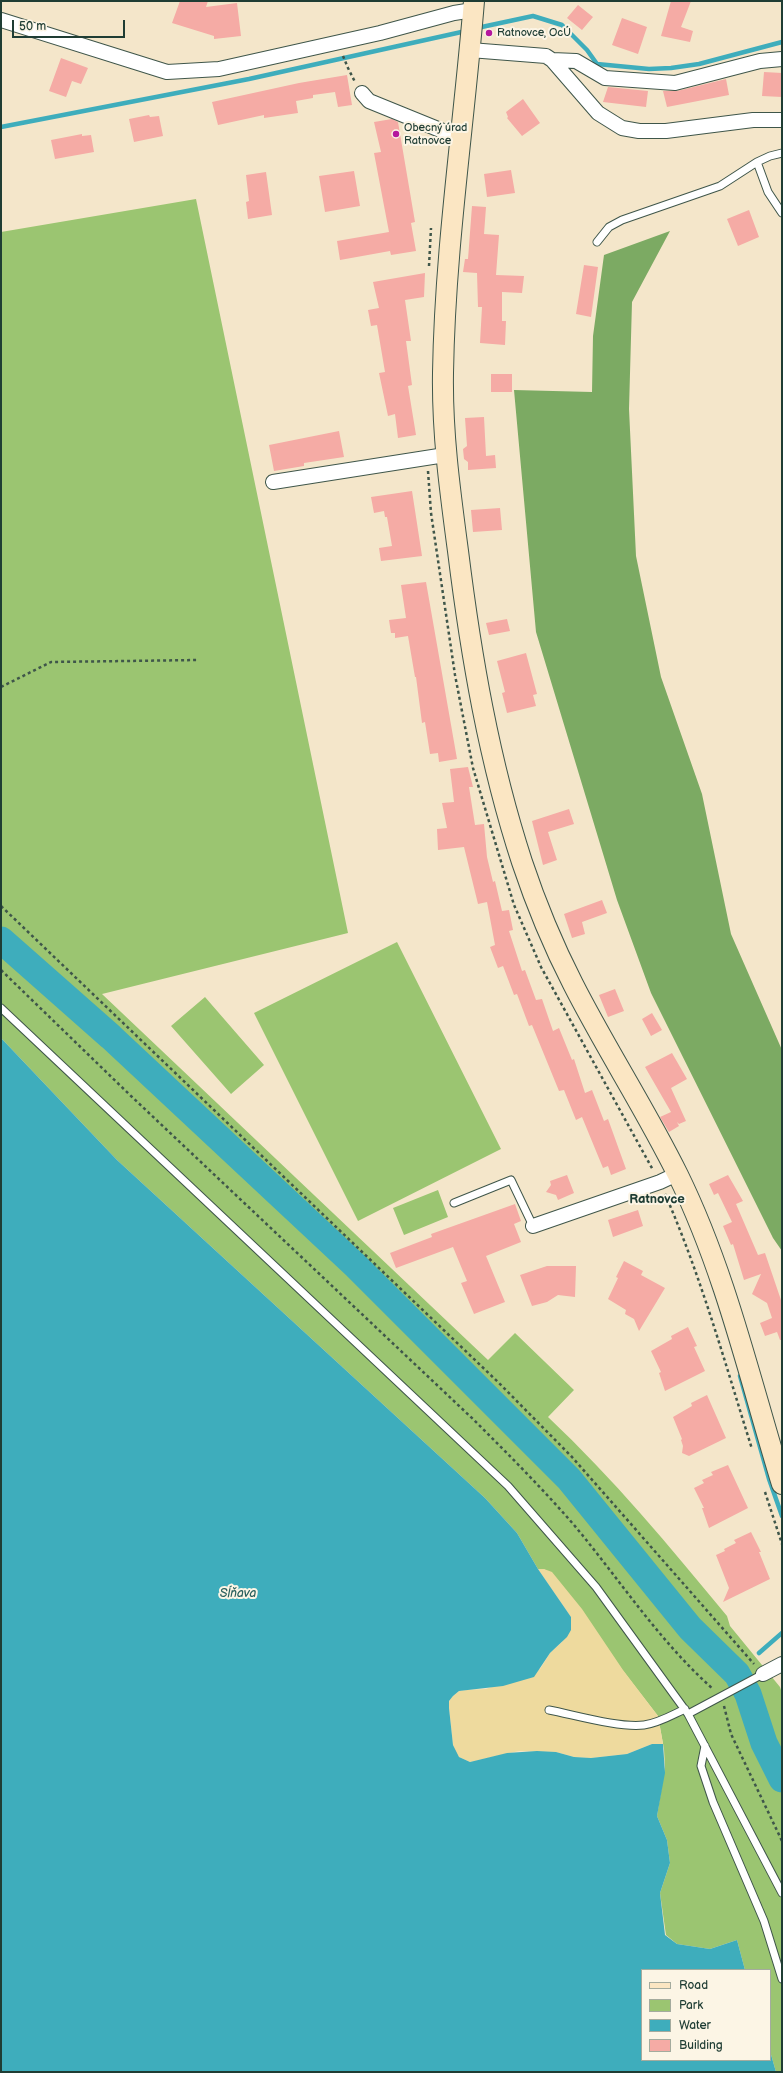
<!DOCTYPE html>
<html>
<head>
<meta charset="utf-8">
<style>
  body { margin:0 }
  #map { position:relative; width:783px; height:2073px; overflow:hidden; background:#f4e6ca; font-family:"Balsamiq Sans",sans-serif }
  canvas { display:block }
  .frame { position:absolute; inset:0; border:2px solid #1f3d34; pointer-events:none }
  .legend { position:absolute; left:641px; top:1969px; width:130px; height:92px; box-sizing:border-box; background:#fcf5e5; border:1px solid #a4ab9e; margin:0; padding:5px 7px; list-style:none; font-size:12px; color:#1f3d34 }
  .legend li { display:flex; align-items:center; gap:8px; height:20px }
  .legend b { width:20px; border:1px solid #a4ab9e }
  .scale { position:absolute; left:12px; top:20px; width:113px; height:18px; box-sizing:border-box; border:2px solid #1f3d34; border-top:0; padding-left:5px; font-size:12px; line-height:14px; white-space:nowrap; color:#1f3d34; -webkit-text-stroke:3px #fcf5e5; paint-order:stroke }
</style>
</head>
<body>
<div id="map">
<canvas width="783" height="2073"></canvas>
<div class="frame"></div>
<ul class="legend">
<li><b style="height:5px;background:#fbe6c3"></b>Road</li>
<li><b style="height:11px;background:#9bc571"></b>Park</li>
<li><b style="height:11px;background:#3eadbc"></b>Water</li>
<li><b style="height:11px;background:#f5aba5"></b>Building</li>
</ul>
<div class="scale">50 m</div>
</div>
<script>
const ctx = document.querySelector('canvas').getContext('2d');
ctx.lineJoin = 'round';
function paint(path, color) { ctx.fillStyle = color; ctx.fill(path, 'evenodd'); }
function trace(path, color, width, dash) { ctx.strokeStyle = color; ctx.lineWidth = width; ctx.lineCap = dash ? 'butt' : 'round'; ctx.setLineDash(dash || []); ctx.stroke(path); }
function drawText(font, color, halo, rows, align = 'center') {
  ctx.font = font + ' "Balsamiq Sans",sans-serif'; ctx.lineWidth = 4; ctx.setLineDash([]); ctx.textBaseline = 'middle'; ctx.strokeStyle = halo; ctx.fillStyle = color; for (const [text, x, y, turn = 0] of rows) {
    ctx.save(); ctx.translate(x, y); ctx.rotate((+turn || 0) * Math.PI / 180); ctx.textAlign = isNaN(turn) ? turn : align; if (halo) ctx.strokeText(text, 0, 0); ctx.fillText(text, 0, 0); ctx.restore();
  }
}
paint(new Path2D(`
  M196,199l152,734 -246,61 386,366 27,-27 59,57 -26,27c65,61 122,130 179,199l3,10 50,61 2,6v379h-6l-6,-21v-81h-25l-8,-30 -27,9 -33,-5 -11,-9 -6,-42 10,-30 -3,-23 -10,-24 8,-49 -1,-18 -6,-33 -114,-147h-6l-21,-36 -32,-35 -368,-338 -116,-122v-806z
  M397,942l104,207 -143,72 -104,-208z
  M205,997l59,68 -33,29 -60,-68z
  M438,1190l10,27 -44,18 -11,-27z`), '#9bc571');
paint(new Path2D(`
  M670,231l-38,71 -3,107 7,147 25,121 41,117 29,140 51,116v201l-9,-13 -122,-245 -34,-93 -81,-268 -22,-242 78,2 1,-56 11,-81z`), '#7caa63');
paint(new Path2D(`
  M538,1569h6l8,3 30,37 41,61 35,46 5,28h-11l-25,10 -36,4 -17,-1 -18,-5 -37,-1 -49,11 -11,-5 -3,-4 -3,-8 -4,-37v-7l4,-5 6,-5 7,-1 20,-1 54,-20 10,-16 12,-11 9,-25z`), '#eeda9e');
paint(new Path2D(`
  M1,1038l116,122 368,338 32,35 21,36 33,48v13l-4,7 -17,16 -16,24 -31,9 -44,5 -6,5 -4,5v7l4,37 6,12 11,5 37,-9 30,-2 19,1 18,5 17,1 36,-4 25,-10h11l2,29 -8,43 10,24 3,23 -10,30 5,42 12,9 33,5 27,-9 8,30h-103v90h128v-9l6,21h-775z`), '#3eadbc');
trace(new Path2D(`
  M477,28l56,-12 29,9 25,25 10,14 52,5 22,-1 28,-4 83,-22
  M1,127l248,-48 217,-48
  M740,1376l29,103 13,37
  M759,1653l23,-20
  M734,1671l7,-5`), '#3eadbc', 4.5);
trace(new Path2D(`
  M1,940l110,97 245,229 213,213 121,149 47,46 11,20 16,49 18,36`), '#3eadbc', 27);
paint(new Path2D(`
  M180,1h28l-2,6 31,-4 4,33 -27,3v-3l-42,-13z
  M671,1h20l-10,26 12,4 -3,11 -29,-6z
  M578,5l15,12 -11,13 -15,-12z
  M622,18l25,9 -9,27 -26,-9z
  M61,58l27,10 -7,16 -9,-3 -6,16 -17,-6z
  M764,72l18,1v24l-20,-1z
  M347,75l5,30 -14,2 -3,-15 -22,3v3l-17,3 2,12 -34,5v-3l-46,10 -6,-23 87,-19z
  M726,79l3,16 -62,12 -4,-16h14z
  M608,87l40,4 -2,16 -43,-5z
  M523,99l17,24 -18,13 -15,-18 1,-1 -2,-5z
  M149,115l1,2 9,-1 4,20 -29,6 -5,-23z
  M392,119l6,3 17,100 -4,1 5,28 -25,4 -1,-4 -50,9 -3,-19 52,-9 -15,-79 7,-1 -7,-30z
  M82,134v2l9,-1 3,17 -39,7 -4,-19z
  M511,170l4,23 -28,4 -3,-23z
  M354,171l6,35 -35,6 -6,-36z
  M266,172l6,43 -24,4 -2,-17 3,-1 -3,-26z
  M472,206l14,1 -2,27 15,1 -3,40 28,1 -2,17 -20,-1v29h4l-1,24 -25,-2 2,-36h-4l-1,-34 -14,-1 2,-13h3z
  M749,210l10,27 -21,9 -11,-27z
  M584,265l14,2 -7,50 -15,-3z
  M425,273l-1,24 -19,3 6,41h-5l6,44 -4,1 8,49 -18,3 -3,-24 -7,2 -9,-43 6,-1 -8,-47 -6,1 -3,-16 11,-2 -6,-26z
  M491,374h21v18h-21z
  M484,417l2,39 9,-1 1,13 -28,2v-8l-4,-3 -1,-10 4,-3 -2,-28z
  M339,431l5,26 -40,6v3l-30,5 -5,-26z
  M412,491l10,65 -41,5 -2,-13 13,-2 -5,-29h-2l-1,-6 -10,2 -3,-16z
  M500,508l2,22 -29,2 -2,-22z
  M426,582l31,177 -18,3 -1,-9 -8,1 -5,-32 -3,1 -6,-46h-1l-7,-41 -13,2v-5h-4l-2,-13 17,-2 -5,-33z
  M507,619l3,12 -21,4 -3,-12z
  M526,653l11,41 -4,1 3,11 -29,7 -5,-20 3,-1 -8,-31z
  M468,767l5,20h-4l6,38 9,-1 3,33 6,25 2,-1 7,30 7,-1 4,20 -4,1 13,40 3,-1 11,30 6,-1 11,32 6,-3 13,32 2,-1 11,34 7,-3 12,31 4,-2 18,50 -15,6 -3,-9 -5,2 -21,-51 -6,3 -12,-30 -5,1 -27,-66 -3,1 -12,-32 -3,1 -11,-29 -5,2 -8,-21 5,-2 -8,-43 -9,2 -14,-57 -26,3 -1,-21 10,-1 -5,-25 12,-1 -4,-33z
  M569,809l5,15 -26,8 9,28 -14,5 -11,-44z
  M602,900l5,13 -25,9 3,12 -13,4 -8,-24z
  M615,989l9,22 -16,6 -9,-22z
  M652,1013l10,17 -11,6 -9,-17z
  M672,1053l15,26 -16,9 15,33 -7,3 -2,-2 2,4 -10,6 -9,-15 11,-5 -26,-45z
  M567,1175l7,18 -16,7 -2,-5 -10,-3 5,-7 -1,-4z
  M728,1175l15,26 -7,3 22,51 7,-2 17,50v37h-2l-3,-8 -12,4 -5,-13 12,-5 -5,-15 -15,-9 9,-20 -17,6 -11,-36 -2,1 -8,-19 9,-4 -14,-29 -4,2 -5,-11z
  M515,1204l6,17 -7,3 7,18 -35,14 19,46 -31,12 -13,-31 6,-2 -14,-34 -57,21 -6,-15 42,-16 -1,-3z
  M638,1210l5,16 -30,11 -5,-17z
  M624,1261l19,10 -2,4 24,13 -26,43 -5,-12 -9,-5 1,-4 -18,-11 10,-21 -2,-1z
  M547,1266h29l-1,31 -17,-2 -11,7 -15,4 -12,-31z
  M688,1327l9,19 -3,1 11,24 -40,20 -6,-18 2,-1 -10,-21 21,-12 -1,-3z
  M707,1395l19,43 -37,18 -7,-3 1,-7 -2,-6 1,-1 -9,-22 19,-11 -1,-3z
  M728,1465l20,43 -39,20 -7,-20h2l-10,-20 10,-5 -2,-3 11,-5 -2,-3z
  M751,1532l10,20h-2l11,27 -47,23 6,-14 -13,-33 9,-4 -1,-2 12,-6 -2,-3z`), '#f5aba5');
const service = new Path2D(`
  M757,162l11,30 14,21
  M597,242l12,-15 13,-7 98,-34 37,-24 13,-6 12,-3
  M1,1008l507,478 88,101 92,127 94,179
  M454,1203l57,-23 22,46
  M549,1710c26,5 70,18 95,15 15,-2 28,-10 41,-16
  M688,1714l75,-40
  M705,1746l-4,20 12,36 51,119 18,58`);
const minor = new Path2D(`
  M1,20l166,52 52,-3 161,-36 74,-20 19,-3
  M470,50l76,6 6,4 46,53 24,15 17,3h27l87,-11h29
  M552,60l24,1 29,17 70,5 85,-22 22,-2
  M362,93l7,8 91,37
  M273,482l172,-27
  M533,1226l127,-44 17,-8
  M763,1674l19,-10`);
const secondary = new Path2D(`
  M474,1c-10,124 -29,247 -31,372 -1,60 7,118 15,178 13,105 31,210 64,311 14,42 31,83 51,122 33,65 73,126 105,191 48,98 72,205 104,309`);
trace(service, '#3f564a', 9);
trace(minor, '#3f564a', 16);
trace(secondary, '#3f564a', 22);
trace(new Path2D(`
  M343,56l5,12 7,14
  M429,266l2,-38
  M428,471l3,42 24,162 18,93 41,137 27,62 112,203
  M1,687l50,-25 148,-2
  M1,906l498,477 73,74 182,207
  M1,970l130,126 343,324c34,34 68,68 100,105 46,55 85,116 139,164
  M665,1194c36,82 60,169 87,255
  M765,1492l17,52
  M724,1706l7,28 51,107`), '#3f564a', 2.5, [3, 3]);
trace(service, '#fff', 7);
trace(minor, '#fff', 14);
trace(secondary, '#fbe6c3', 20);
for (const [x, y, r, color] of [
  [489,33,4,"#b5179e"],
  [396,134,4,"#b5179e"]
]) { const dot = new Path2D(); dot.arc(x, y, r, 0, 2 * Math.PI); ctx.fillStyle = color; ctx.fill(dot); trace(dot, '#fcf5e5', 1.5); }
drawText('11px', '#1f3d34', '#fcf5e5', [
  ["Ratnovce, OcÚ",497,33],
  ["Obecný úrad",404,128],
  ["Ratnovce",404,141]
], 'left');
drawText('italic 12px', '#285f5d', '#fcf5e5', [
  ["Sĺňava",238,1594]
]);
drawText('bold 13px', '#1f3d34', '#fcf5e5', [
  ["Ratnovce",657,1200]
]);
</script>
</body>
</html>
